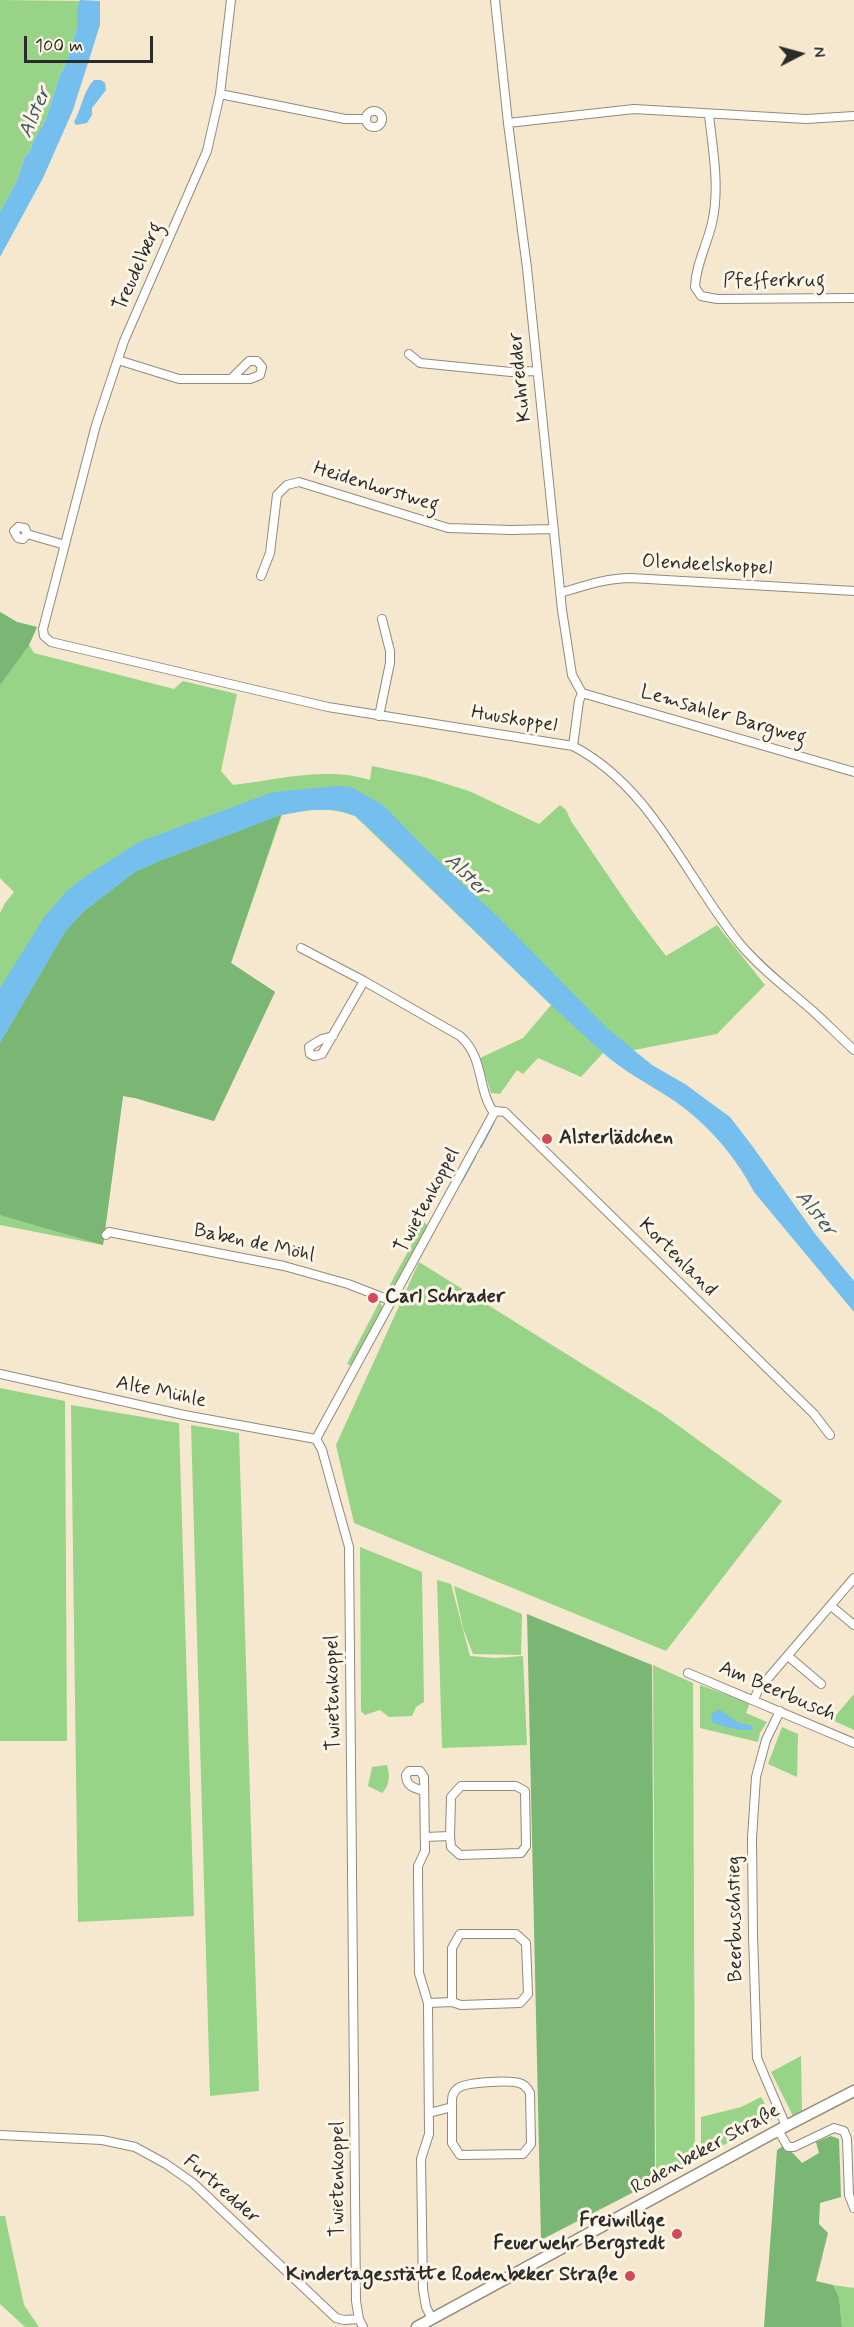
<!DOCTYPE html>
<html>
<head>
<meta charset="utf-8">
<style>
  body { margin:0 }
  #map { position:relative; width:854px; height:2327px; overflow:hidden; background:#f5e8ce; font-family:Mynerve,sans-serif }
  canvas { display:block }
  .north { position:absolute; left:770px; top:24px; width:60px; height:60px; -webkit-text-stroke:4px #fcf5e5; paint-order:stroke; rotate:84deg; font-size:16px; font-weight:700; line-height:24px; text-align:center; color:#2b2b2b }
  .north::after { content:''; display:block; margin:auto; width:21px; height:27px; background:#2b2b2b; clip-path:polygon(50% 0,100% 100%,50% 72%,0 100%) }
  .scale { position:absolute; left:24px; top:36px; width:129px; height:27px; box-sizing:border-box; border:3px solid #2b2b2b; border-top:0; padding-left:8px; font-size:18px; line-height:21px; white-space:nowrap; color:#2b2b2b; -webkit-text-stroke:4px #fcf5e5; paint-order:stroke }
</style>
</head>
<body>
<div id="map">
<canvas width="854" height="2327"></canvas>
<div class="north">N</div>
<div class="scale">100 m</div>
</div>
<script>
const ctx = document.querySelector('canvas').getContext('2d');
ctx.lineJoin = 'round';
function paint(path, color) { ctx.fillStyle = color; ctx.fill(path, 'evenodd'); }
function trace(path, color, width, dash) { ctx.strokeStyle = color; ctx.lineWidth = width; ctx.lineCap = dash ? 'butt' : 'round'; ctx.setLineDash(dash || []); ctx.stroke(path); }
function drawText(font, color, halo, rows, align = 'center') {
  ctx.font = font + ' Mynerve,sans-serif'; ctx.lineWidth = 6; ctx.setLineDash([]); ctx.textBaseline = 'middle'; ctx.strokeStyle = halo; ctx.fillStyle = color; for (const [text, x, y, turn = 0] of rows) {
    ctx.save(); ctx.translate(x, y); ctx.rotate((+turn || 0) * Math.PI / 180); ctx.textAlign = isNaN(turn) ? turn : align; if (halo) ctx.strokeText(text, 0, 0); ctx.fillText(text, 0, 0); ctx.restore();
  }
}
paint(new Path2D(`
  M0,0l80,1 -3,7v20l-11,36 -6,11 -14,44 -14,25 -2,8 -5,4 -8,25 -17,31z
  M0,612l17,10 20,5 -8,18 5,8 140,36 9,-8 54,13 -16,77 12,14c43,-5 94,-19 137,-5l2,-14 52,11 45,14 70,33 21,-19 6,5 5,11 64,94 31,41 51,-31 48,60 -48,49 -83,16 -31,3 -22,24 -43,-19 -15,16 -6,-4 -17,24 -9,-1 -11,-35 43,-20 28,-33 -196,-189c-28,-10 -45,-6 -73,-1l-51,148 44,29 -61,129 -79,-23 -12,-2 -20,149 -103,-20v-312l5,-10 9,-11 -14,-14z
  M424,1222l5,5 -35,63 -8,2z
  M419,1262l242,151 121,88 -116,150 -312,-128 -18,-78z
  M380,1301l2,5 -1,8 -29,52 -5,-2z
  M0,1388l65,13 2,340h-67z
  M71,1405l108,18 15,493 -116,6z
  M191,1425l48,8 20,658 -49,5z
  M360,1547l62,25 2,130 -8,5 -4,9 -23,1 -9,-7 -15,5 -4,-4z
  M437,1580l14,4 19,72 25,2 28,-2 4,89 -85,3z
  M454,1586l68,28 -1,41 -48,-1 -10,-26z
  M653,1665l40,18 2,476 -39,22z
  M700,1685l50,18 -4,10 21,9 -7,11 -2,9 -58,-14z
  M854,1694v36l-22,-10z
  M782,1727l16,7 -1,43 -29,-13z
  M387,1765c3,11 3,20 -5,28l-14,-7 4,-19z
  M801,2056l1,55 -9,5 -22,-44z
  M761,2097l12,22 -72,38v-40l40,-10z
  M0,2216h5l19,89 15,22h-14l-25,-23z
  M833,2285l21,3v39h-12l-3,-30z`), '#98d488');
paint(new Path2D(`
  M0,612l17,10 20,5 -8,18 -29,40z
  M281,815l-50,148 44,29 -61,129 -79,-23 -12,-2 -20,149 -103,-30v-172l65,-111 18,-20 52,-40 27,-12z
  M527,1614l125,51 3,516 -114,59z
  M831,2136l8,3 2,58 -21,6 -1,21 9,9 -12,48 17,4 6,12 3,30h-78l13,-177 11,-7 2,7 12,13 17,-10 -3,-11z`), '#7ab674');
paint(new Path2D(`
  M80,0l20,1v24l-27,85 -30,68 -43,79v-45l17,-31 8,-25 5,-4 2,-8 14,-25 14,-44 6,-11 11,-36v-20z
  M94,80h7l4,3 1,7 -14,18v7l-5,8 -11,2 -2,-3c8,-14 9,-31 20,-42z
  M337,786l14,1 32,18 44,45 73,69 107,109 45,37 33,19 45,33 23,30 63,88 38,46v31l-100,-120c-20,-38 -48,-70 -84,-94 -23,-15 -47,-27 -68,-46 -78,-71 -153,-147 -229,-220l-18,-16 -18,-6h-28l-28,5 -119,45 -27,12 -52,40 -18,20 -65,111v-55l45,-72 24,-27 17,-13 53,-34 134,-50z
  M719,1709l18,13 16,4v3c-8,4 -33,-3 -41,-7l-1,-8z`), '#74bfed');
trace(new Path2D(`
  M481,1147l13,-25
  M462,1181l13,-24`), '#74bfed', 2);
const street = new Path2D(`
  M231,0l-11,94 -13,57 -83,190 -28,84 -53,204 1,7 7,6 277,65 245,39c80,42 113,132 167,198 22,26 49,46 74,68 14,13 27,26 40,38
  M495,0l13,123 19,145 35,342 10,65 10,18 -3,8 -6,45
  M220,94l125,25h21
  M366 119a8 8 0 1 1 16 0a8 8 0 1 1-16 0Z
  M709,115c4,36 11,73 3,108 -5,22 -16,41 -17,64l6,9 16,3 137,-1
  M508,123l126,-14 172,10 48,-3
  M409,354l11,9 91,9 25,-1
  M118,360l61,19h71l10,-4 2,-8 -5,-6h-8l-17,17
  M27,534l-4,5 -5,-1 -4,-7 4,-4 7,1 2,6 38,11
  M261,576l9,-23 7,-58 10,-10 12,-3 149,46 63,2 42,-1
  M560,593c24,-7 46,-15 71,-15l223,13
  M582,693l272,79
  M379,716l11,-53v-12l-8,-32
  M301,948l63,33 96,55c25,22 17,54 34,77
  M333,1036l-11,3 -13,8 1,7 4,2 8,-2 42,-73
  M106,1235l3,-3 175,34 64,18 44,17
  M0,1374l184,41 132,24
  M831,1606l23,19
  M788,1656l33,28
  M688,1673l166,70
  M754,1700l4,-10 96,-112
  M780,1711l-14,29 -10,37 -4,61 1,97 4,123 29,68
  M424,1791c-9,-3 -18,-4 -18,-16l3,-4h11l4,6 1,74 -7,15v10l1,97 9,30 1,131 -8,25 2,130 3,18 6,12
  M425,1837l25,-1 1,11 9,8 61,-2 5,-7 -1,-55 -9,-5h-55l-10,11 -1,39
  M428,2003l24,-1 9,3 59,-2 8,-9 -2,-51 -10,-9h-56l-8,14v54
  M429,2113l23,-6v36l8,12 63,-1 8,-10 -1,-51c-2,-4 -6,-9 -11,-10 -10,-3 -56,-1 -62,6 -6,5 -5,11 -5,18
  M778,2130l10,17h6l40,-19 10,3 3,8 2,56 5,13
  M0,2135l102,5 33,7 31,17 27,19 143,135 8,2 15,-1
  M363,2327l-4,-8 -3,-18 -7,-754 -27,-97 -6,-11 179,-328 10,1 309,302 16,21`);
const secondary = new Path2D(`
  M417,2327l369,-201 68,-35`);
trace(street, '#908a7c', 10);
trace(secondary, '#908a7c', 13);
trace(street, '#fff', 8);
trace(secondary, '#fff', 10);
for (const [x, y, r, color] of [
  [547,1139,6,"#d1495b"],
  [373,1298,6,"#d1495b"],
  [677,2234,6,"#d1495b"],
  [630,2276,6,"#d1495b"]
]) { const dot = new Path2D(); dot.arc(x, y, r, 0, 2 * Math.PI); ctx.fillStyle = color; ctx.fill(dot); trace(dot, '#fcf5e5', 2); }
drawText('20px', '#2b2b2b', '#fcf5e5', [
  ["Treudelberg",139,267,-66],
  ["Pfefferkrug",774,282],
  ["Kuhredder",521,377,-96],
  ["Heidenhorstweg",376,488,17],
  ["Olendeelskoppel",707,566,3],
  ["Lemsahler Bargweg",723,716,16],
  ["Huuskoppel",514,720,9],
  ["Twietenkoppel",428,1201,-62],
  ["Baben de Möhl",254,1244,12],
  ["Kortenland",677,1258,45],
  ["Alte Mühle",161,1393,12],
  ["Am Beerbusch",777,1692,23],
  ["Twietenkoppel",334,1693,-91],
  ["Beerbuschstieg",736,1919,-91],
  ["Rodenbeker Straße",706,2150,-29],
  ["Twietenkoppel",339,2179,-90],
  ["Furtredder",221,2190,41]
]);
drawText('bold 20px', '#2b2b2b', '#fcf5e5', [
  ["Alsterlädchen",559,1139],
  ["Carl Schrader",385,1298],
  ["Freiwillige",665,2222,"right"],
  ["Feuerwehr Bergstedt",665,2245,"right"],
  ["Kindertagesstätte Rodenbeker Straße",618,2276,"right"]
], 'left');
drawText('italic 21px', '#415765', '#fcf5e5', [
  ["Alster",36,113,-67],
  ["Alster",466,876,44],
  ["Alster",815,1214,51]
]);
</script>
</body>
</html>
